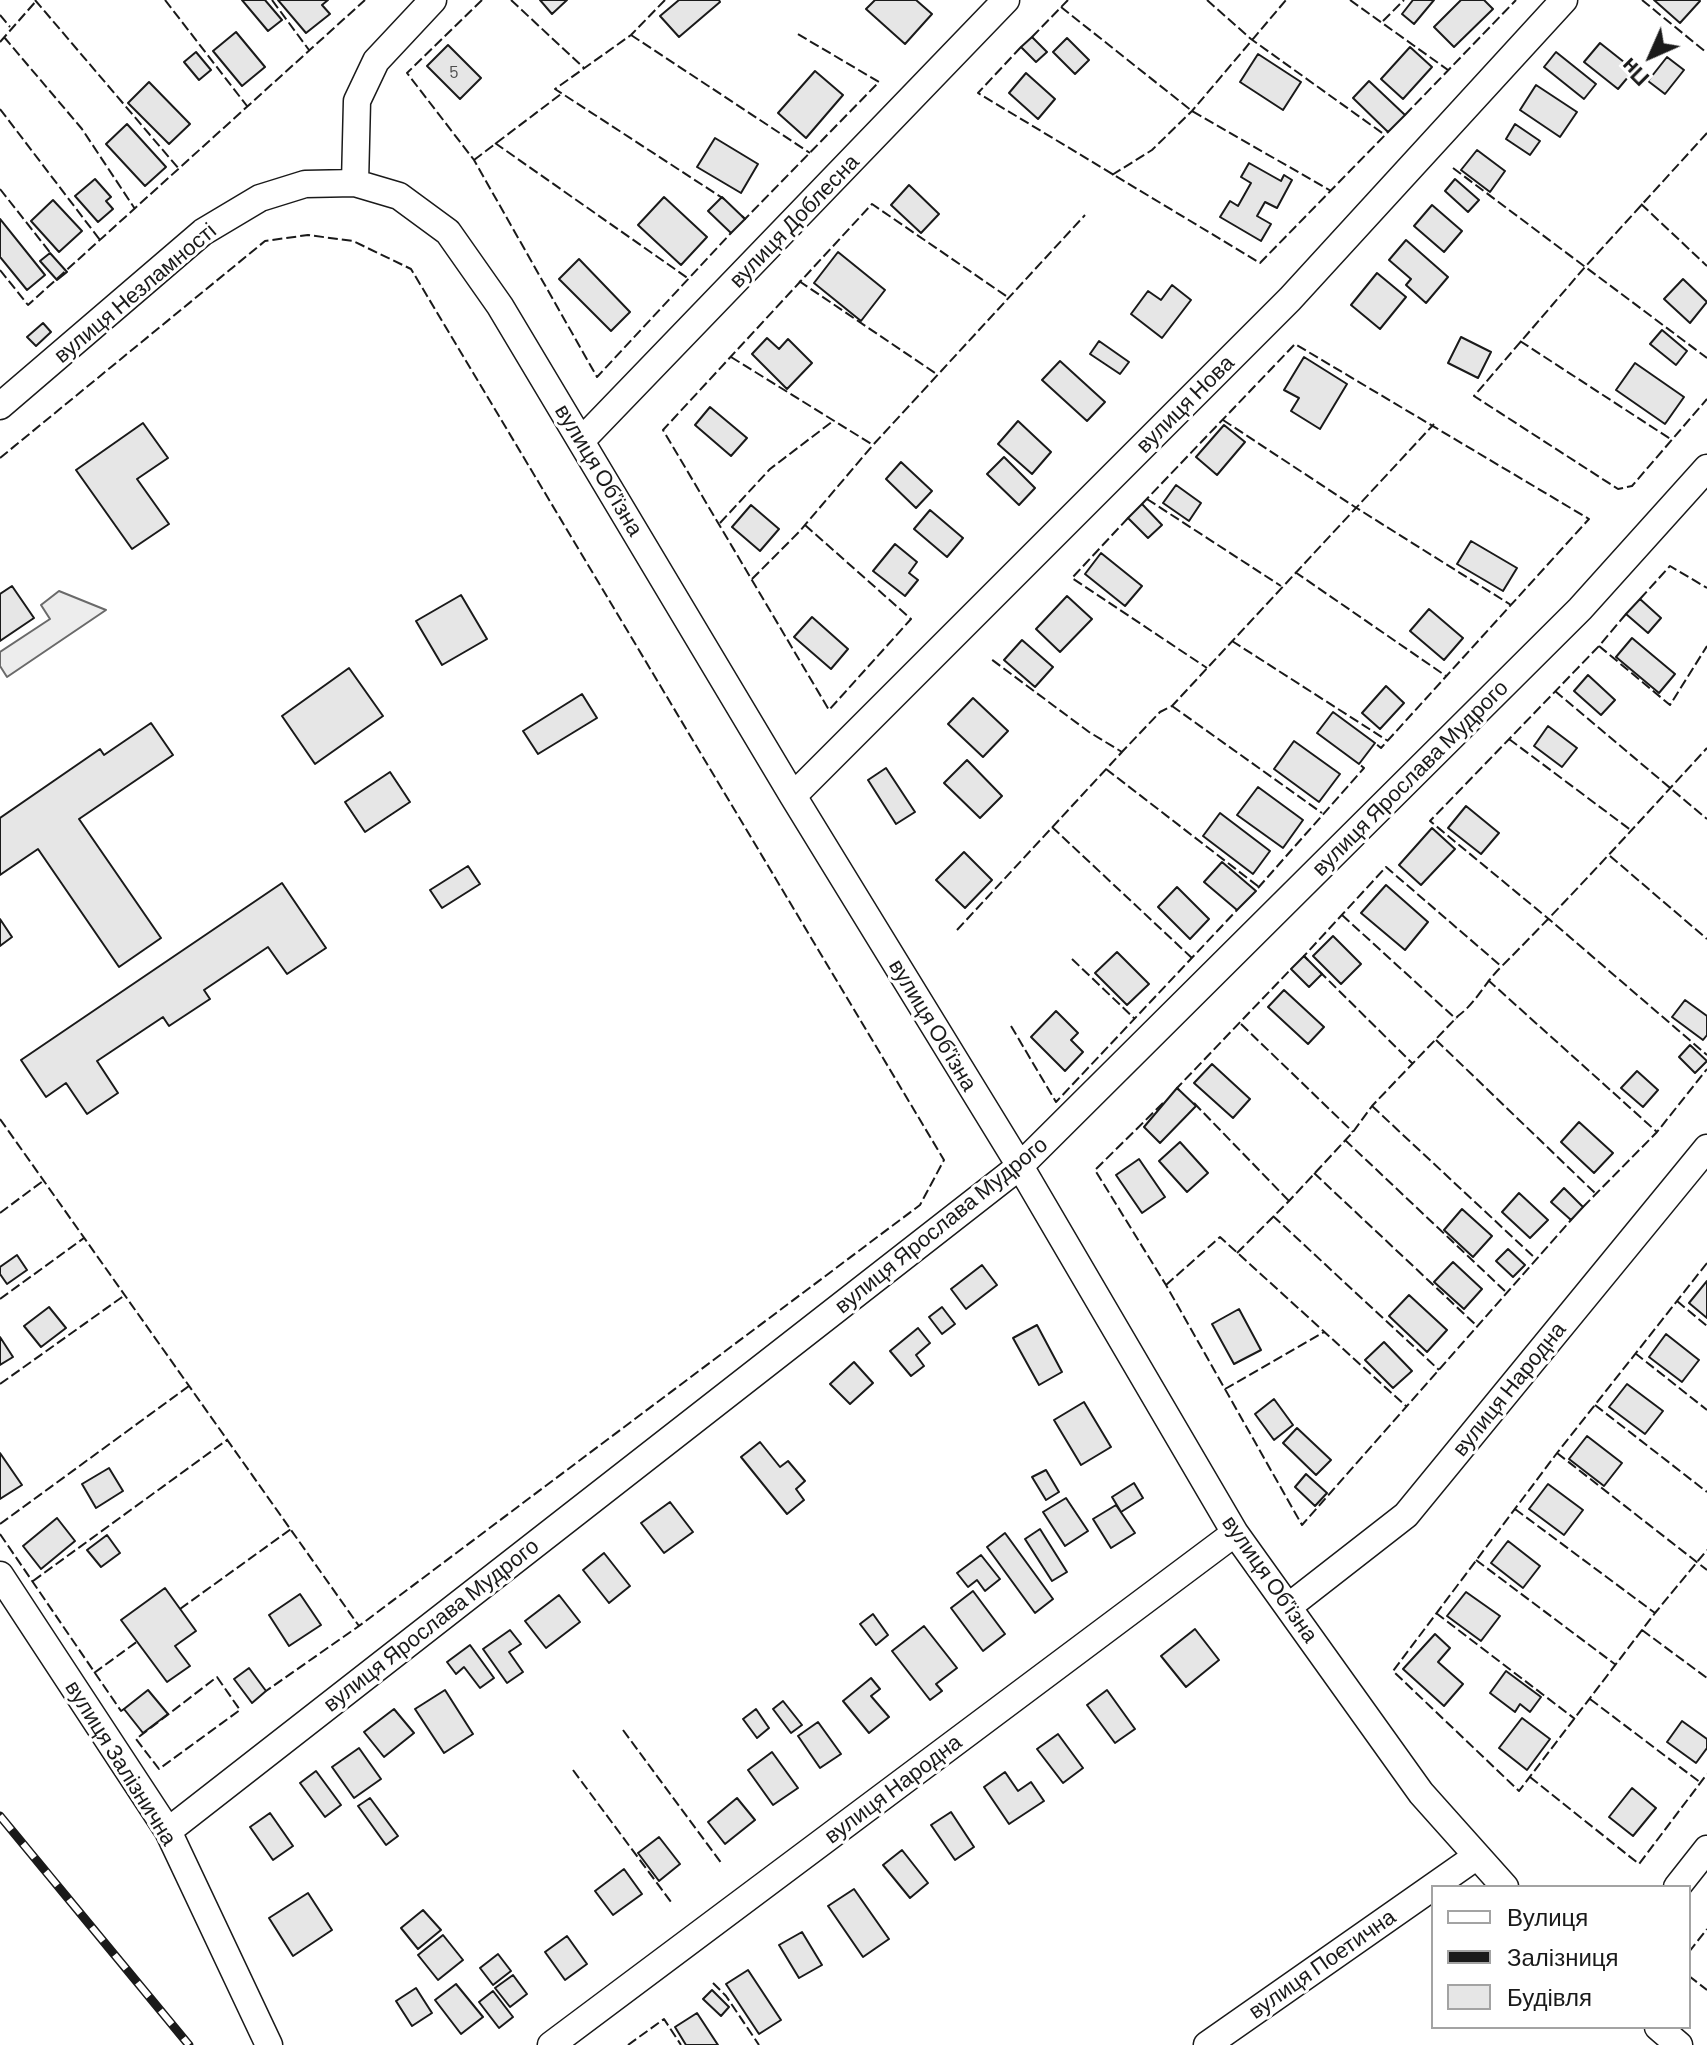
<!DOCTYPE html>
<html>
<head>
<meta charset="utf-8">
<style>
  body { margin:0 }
  #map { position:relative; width:1707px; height:2045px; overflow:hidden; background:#fff; font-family:Barlow,sans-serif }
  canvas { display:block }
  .legend { position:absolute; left:1431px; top:1885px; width:260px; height:144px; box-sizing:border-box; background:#fff; border:2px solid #a3a3a3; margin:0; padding:10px 14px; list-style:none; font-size:24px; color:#1a1a1a }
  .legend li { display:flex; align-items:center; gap:16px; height:40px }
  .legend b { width:40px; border:2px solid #a3a3a3 }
  .north { position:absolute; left:1611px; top:16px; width:80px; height:80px; -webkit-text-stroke:6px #fff; paint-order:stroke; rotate:225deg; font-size:22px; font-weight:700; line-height:32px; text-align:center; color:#1a1a1a }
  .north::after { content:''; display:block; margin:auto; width:28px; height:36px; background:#1a1a1a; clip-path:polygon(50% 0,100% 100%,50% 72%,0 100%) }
</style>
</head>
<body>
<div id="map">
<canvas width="1707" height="2045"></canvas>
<ul class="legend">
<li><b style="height:10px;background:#fff"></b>Вулиця</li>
<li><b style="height:10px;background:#1a1a1a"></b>Залізниця</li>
<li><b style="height:22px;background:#e6e6e6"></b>Будівля</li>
</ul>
<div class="north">Пн</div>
</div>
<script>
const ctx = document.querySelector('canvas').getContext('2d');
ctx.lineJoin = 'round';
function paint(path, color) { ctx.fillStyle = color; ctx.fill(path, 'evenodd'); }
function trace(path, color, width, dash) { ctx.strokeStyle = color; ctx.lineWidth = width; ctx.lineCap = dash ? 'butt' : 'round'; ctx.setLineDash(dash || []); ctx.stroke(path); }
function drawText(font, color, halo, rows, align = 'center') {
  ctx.font = font + ' Barlow,sans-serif'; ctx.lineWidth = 6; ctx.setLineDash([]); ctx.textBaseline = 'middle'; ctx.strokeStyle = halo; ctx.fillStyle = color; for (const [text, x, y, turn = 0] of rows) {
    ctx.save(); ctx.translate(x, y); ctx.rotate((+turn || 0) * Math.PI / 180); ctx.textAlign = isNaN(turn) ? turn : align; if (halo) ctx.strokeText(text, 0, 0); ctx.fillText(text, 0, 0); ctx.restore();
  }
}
const built = new Path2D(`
  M59,591l47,19 -99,67 -7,-11v-14l50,-33 -9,-14z`);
paint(built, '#ededed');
trace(built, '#6a6a6a', 2);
const building = new Path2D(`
  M242,0h23l17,20 -14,11z
  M278,0h50l-6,5 8,9 -24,19z
  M540,0h27l-15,14z
  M679,0h40l1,2 -41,35 -19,-21z
  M875,0h41l16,14 -27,30 -39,-35z
  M1413,0h21l-20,24 -12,-10z
  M1461,0h23l9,9 -39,38 -20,-20z
  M1654,0h45l1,1 -20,22z
  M236,32l29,35 -23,19 -29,-35z
  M1032,37l15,15 -11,10 -15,-15z
  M1067,38l22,22 -14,14 -22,-22z
  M1600,43l34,27 -16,19 -34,-27z
  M448,45l33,33 -21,21 -33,-33z
  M1410,47l22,20 -29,32 -22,-20z
  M196,52l15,18 -12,10 -15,-18z
  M1556,52l40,32 -12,15 -40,-32z
  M1258,54l43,28 -18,28 -43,-28z
  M1667,57l17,13 -19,24 -17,-13z
  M815,71l28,24 -37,43 -28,-25z
  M1026,73l29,26 -17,20 -29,-26z
  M1369,81l36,34 -17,17 -35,-34z
  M149,82l41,42 -21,20 -41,-41z
  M1536,85l41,27 -17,25 -40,-27z
  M127,124l39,43 -21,19 -39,-42z
  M1515,124l25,17 -10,14 -24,-16z
  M715,138l43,26 -17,29 -44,-26z
  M1477,150l28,21 -15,21 -29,-22z
  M1249,163l32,18 3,-6 8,5 -15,28 -12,-6 -8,14 14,8 -10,17 -41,-24 10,-16 8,5 13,-23 -10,-6z
  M95,179l16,18 -5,4 7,8 -15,13 -23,-26z
  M1455,179l24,21 -11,12 -23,-21z
  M909,185l30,29 -18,19 -30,-28z
  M664,197l43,40 -26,28 -43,-40z
  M722,197l23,22 -14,14 -23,-22z
  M53,200l29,31 -23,21 -28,-31z
  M1432,205l30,26 -18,21 -30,-26z
  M0,219l45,56 -18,15 -27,-33z
  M1406,240l42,37 -22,26 -20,-18 5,-6 -22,-19z
  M838,252l47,38 -24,31 -47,-38z
  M50,253l17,19 -10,8 -17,-19z
  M579,259l51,53 -19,19 -52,-52z
  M1377,273l29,24 -26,32 -29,-24z
  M1683,279l24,23 -17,21 -26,-24z
  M1172,285l19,15 -29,38 -31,-24 17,-23 13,9z
  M43,323l8,9 -15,14 -9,-9z
  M1662,330l25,21 -11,14 -26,-21z
  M1461,337l30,15 -13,26 -30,-15z
  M767,338l12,11 9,-10 24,24 -25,26 -35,-35z
  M1099,341l30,21 -9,12 -30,-20z
  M1304,357l43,27 -27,45 -29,-18 8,-13 -15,-8z
  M1060,361l45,41 -18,19 -45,-41z
  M1635,363l49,34 -19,27 -49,-34z
  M710,407l37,31 -16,18 -36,-31z
  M1018,421l33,31 -19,22 -34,-30z
  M143,423l25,35 -31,21 32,45 -37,25 -56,-79z
  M1224,425l21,17 -28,33 -21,-18z
  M1004,457l31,31 -16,17 -32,-31z
  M901,462l31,29 -16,17 -30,-29z
  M1176,485l25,18 -12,18 -26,-18z
  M1142,504l20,21 -14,13 -20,-20z
  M751,505l28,24 -19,22 -28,-24z
  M930,510l33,28 -16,19 -33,-28z
  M1471,541l46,27 -14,23 -46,-27z
  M895,544l22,18 -8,11 9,7 -13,16 -32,-25z
  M1101,553l41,33 -17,20 -40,-32z
  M12,586l22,32 -34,23v-47z
  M461,595l26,44 -45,26 -26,-44z
  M1067,596l25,23 -32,33 -24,-23z
  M1640,599l21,19 -13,15 -22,-19z
  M1429,609l34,29 -19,22 -34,-29z
  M812,617l36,32 -17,20 -37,-32z
  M1632,638l43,36 -16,19 -43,-36z
  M1022,640l31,27 -18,20 -31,-27z
  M349,668l34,48 -68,48 -33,-48z
  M1588,675l27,25 -14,15 -27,-24z
  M1386,686l18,17 -24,26 -18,-16z
  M582,694l15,24 -59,36 -15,-23z
  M973,698l35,33 -25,26 -35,-33z
  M1333,712l42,31 -16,21 -42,-31z
  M151,723l22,32 -94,64 82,119 -42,29 -81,-118 -38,26v-57l100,-69 4,6z
  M1548,726l29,22 -15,19 -28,-21z
  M1294,741l46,33 -21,28 -45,-33z
  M967,760l35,36 -22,22 -36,-35z
  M886,768l29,44 -19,12 -28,-44z
  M390,772l20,30 -45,30 -20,-30z
  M1258,787l45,33 -20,28 -46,-33z
  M1466,806l33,27 -18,21 -33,-26z
  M1220,813l50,38 -17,23 -50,-38z
  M1432,828l23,21 -34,36 -22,-20z
  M964,852l28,28 -27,28 -29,-28z
  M1222,862l34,29 -19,19 -33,-28z
  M468,866l12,18 -38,24 -12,-18z
  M282,883l44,65 -39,26 -19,-27 -64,43 6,9 -41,27 -6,-9 -66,44 21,32 -31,21 -21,-31 -20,14 -25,-37z
  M1386,885l42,37 -23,28 -44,-37z
  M1177,887l32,32 -19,20 -32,-32z
  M0,919l12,18 -12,9z
  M1333,936l28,28 -20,20 -28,-28z
  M1117,952l32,32 -22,21 -32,-32z
  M1304,956l18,18 -13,13 -18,-18z
  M1284,990l40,37 -16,17 -40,-37z
  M1685,1000l22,16v19l-4,5 -31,-23z
  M1056,1011l22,22 -7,7 12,12 -18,19 -34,-34z
  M1690,1045l17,16 -12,12 -16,-16z
  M1212,1064l38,35 -17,19 -39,-35z
  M1637,1071l21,19 -15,17 -22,-19z
  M1177,1088l19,18 -36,37 -16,-16z
  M1579,1122l34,31 -19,20 -33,-31z
  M1180,1142l28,31 -21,19 -28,-31z
  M1139,1159l26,38 -23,16 -26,-38z
  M1564,1188l19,19 -12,13 -20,-18z
  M1519,1193l29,27 -18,18 -28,-26z
  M1462,1209l30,27 -19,21 -29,-27z
  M1508,1249l17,16 -12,12 -17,-16z
  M17,1255l10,15 -20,14 -7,-10v-7z
  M1453,1262l29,27 -18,20 -30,-27z
  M982,1265l15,20 -31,24 -15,-20z
  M1707,1281v37l-18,-15z
  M1409,1295l38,35 -20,22 -38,-36z
  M49,1307l17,21 -25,19 -17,-21z
  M942,1307l13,17 -13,10 -13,-17z
  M1239,1309l22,41 -27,14 -22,-40z
  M1037,1325l25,47 -23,13 -26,-47z
  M918,1328l12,15 -14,12 8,11 -13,10 -21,-25z
  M1666,1334l33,26 -17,22 -33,-25z
  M0,1337l13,20 -13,8z
  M1384,1342l28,29 -19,17 -28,-28z
  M854,1362l19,21 -23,21 -20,-20z
  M1627,1384l36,27 -18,23 -36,-27z
  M1274,1399l19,26 -19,15 -19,-26z
  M1084,1402l27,45 -30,18 -27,-45z
  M1297,1428l34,32 -15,15 -33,-32z
  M1587,1436l35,27 -18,23 -35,-27z
  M760,1442l20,25 8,-6 17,20 -9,8 8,11 -17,14 -46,-57z
  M0,1453l22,32 -22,14z
  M109,1468l14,23 -27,17 -14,-24z
  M1046,1470l13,22 -13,8 -14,-23z
  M1306,1474l21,19 -12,13 -20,-19z
  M1134,1483l9,15 -22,14 -9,-15z
  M1548,1484l35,26 -19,25 -35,-26z
  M1066,1498l22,33 -23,15 -22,-34z
  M670,1502l23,30 -29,21 -23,-30z
  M1116,1505l19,28 -24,15 -18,-29z
  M57,1518l18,23 -34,28 -18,-23z
  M1040,1529l27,43 -15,9 -27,-42z
  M1005,1533l48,66 -18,14 -48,-66z
  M107,1535l13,18 -19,14 -14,-17z
  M1508,1541l32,25 -17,22 -32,-25z
  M604,1553l26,33 -21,17 -26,-33z
  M981,1555l19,24 -15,12 -8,-11 -9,7 -11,-14z
  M165,1588l31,43 -21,15 15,20 -23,16 -46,-62z
  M973,1591l32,43 -22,17 -32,-43z
  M1466,1592l34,24 -19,25 -34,-25z
  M300,1594l21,31 -32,21 -20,-31z
  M559,1595l21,27 -34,26 -21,-27z
  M873,1614l15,21 -12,10 -16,-21z
  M924,1626l33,42 -21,16 6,7 -12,9 -38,-49z
  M1195,1629l24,31 -33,27 -25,-31z
  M510,1630l11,14 -12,8 14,20 -16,11 -24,-34z
  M1435,1634l15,14 -12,14 25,22 -19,22 -41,-37z
  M470,1645l24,33 -14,10 -16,-21 -8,7 -9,-12z
  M249,1668l17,23 -14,12 -18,-24z
  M1506,1671l35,26 -11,15 -10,-8 -5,8 -25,-19z
  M871,1678l9,11 -9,7 18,21 -20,16 -26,-32z
  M148,1690l20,24 -25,19 -19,-24z
  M445,1690l28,44 -29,19 -29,-44z
  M1107,1690l28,39 -20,14 -28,-38z
  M783,1701l19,24 -11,8 -18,-24z
  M394,1709l20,24 -30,24 -20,-25z
  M756,1709l13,19 -12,10 -14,-19z
  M1522,1718l28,21 -23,31 -28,-22z
  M1682,1721l25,18v9l-11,15 -29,-21z
  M818,1722l23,32 -21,14 -22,-32z
  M1058,1734l25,34 -20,15 -26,-34z
  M359,1748l22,31 -27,19 -22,-31z
  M772,1752l26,36 -25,17 -25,-35z
  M316,1771l25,34 -16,12 -25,-34z
  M1005,1772l13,19 13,-9 13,19 -35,23 -25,-37z
  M1632,1788l24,20 -23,28 -24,-19z
  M370,1798l28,38 -12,9 -28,-39z
  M737,1798l18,22 -30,24 -17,-22z
  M951,1812l23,35 -19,13 -24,-35z
  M270,1813l23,33 -20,14 -23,-33z
  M659,1837l21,27 -21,17 -21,-28z
  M902,1850l26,33 -18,15 -27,-33z
  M624,1869l18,25 -29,21 -18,-24z
  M854,1889l35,50 -26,18 -35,-51z
  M308,1893l24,37 -39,26 -24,-38z
  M423,1910l18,20 -23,19 -17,-21z
  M802,1932l20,33 -23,13 -20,-33z
  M443,1935l20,25 -25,20 -20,-25z
  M567,1936l20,28 -22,16 -20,-28z
  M498,1954l13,17 -18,14 -13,-17z
  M748,1970l33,50 -22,14 -33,-50z
  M513,1975l14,19 -17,13 -15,-19z
  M456,1984l27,33 -22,17 -26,-34z
  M416,1988l16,25 -20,13 -16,-25z
  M712,1990l17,17 -8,9 -18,-17z
  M493,1991l20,26 -14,11 -20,-26z
  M697,2013l21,32h-32l-11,-18z`);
paint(building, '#e6e6e6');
trace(building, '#1a1a1a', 2);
const minor = new Path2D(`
  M355,183l44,13 49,36 52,74 293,490 227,370 215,367 186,260 84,94
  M0,406l203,-174 57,-34 45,-14 50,-1 2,-82 19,-40 57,-61
  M581,441l425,-441
  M793,796l497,-497 274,-299
  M0,1575l168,256 101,214
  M1288,1607l118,-92 301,-367
  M168,1831l852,-665 560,-557 127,-141
  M1677,1887l30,-38
  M1658,2027l21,18
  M551,2045l684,-512
  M1207,2045l270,-189`);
trace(minor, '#1a1a1a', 29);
trace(minor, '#fff', 26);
const rail = new Path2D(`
  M0,1816l189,229`);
trace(rail, '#1a1a1a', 9);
trace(rail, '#fff', 6, [18]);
trace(new Path2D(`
  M35,0l144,169
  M165,0l82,106
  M272,0l37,50
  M482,0l-75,73 67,87 123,217 134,-144
  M511,0l73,68
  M665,0l-34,35 -76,54 169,110
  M1207,0l44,39 134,96
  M1350,0l98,70
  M1642,0l65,53
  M1061,7l131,104 139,80
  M0,15l10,12
  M1383,21l21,-21
  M631,35l179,118
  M4,37l78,92 53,80
  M1032,37l36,-37
  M0,42l37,-42
  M1021,47l-43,46 282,170 128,-131
  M0,109l100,131
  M1405,115l111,-115
  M1707,133l-122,134 -111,129 144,93 14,-3 75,-87
  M495,143l194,136
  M474,160l87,-66
  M1453,168l254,190
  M1112,175l40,-25 40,-39 94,-111
  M0,189l52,66
  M1641,204l66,62
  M742,216l3,3 134,-137 -83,-49
  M0,270l28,35 337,-305
  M799,281l139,94
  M1520,341l152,99
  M731,357l142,88
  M1223,420l132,87 156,98
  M0,458l265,-217 43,-6 45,6 58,28 533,891 -24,45 -561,421 -93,65
  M1147,499l134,87
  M1142,504l153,-160 294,175 -208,229 -6,-5
  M1128,518l-56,60 135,90
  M720,523l50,-54 63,-48
  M805,525l106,94 -82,91 -166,-280 209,-226 137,94
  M1295,572l151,104
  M752,579l47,-47 74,-87 212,-230
  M1640,599l30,-33 37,22
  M1626,614l-27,32 -169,175 120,99 157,135
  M1232,641l156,100
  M1599,646l71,59 37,-59
  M1555,691l152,128
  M1172,706l150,107
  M1509,739l123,92
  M1120,754l40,-42 12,-6 262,-282
  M1106,769l153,118
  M1052,827l141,132
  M1610,856l97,83
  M1258,888l106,-120 -5,-4
  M1342,915l114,104
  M957,930l165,-178 -33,-20 -98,-73
  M1072,959l63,60
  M1308,960l-4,-4 82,-89 115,99
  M1319,971l94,93
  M1488,980l169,152
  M1241,1024l112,108
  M1011,1026l45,76 181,-192
  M1436,1040l160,154
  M1179,1090l-2,-2 114,-119
  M1163,1103l-68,67 71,115 136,240 269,-305
  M1194,1103l95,98
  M1372,1106l164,153
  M0,1119l359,507
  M1345,1140l162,153
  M1314,1173l164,154
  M1583,1207l74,-75 50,-63
  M0,1213l43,-32
  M1273,1216l166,154
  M1237,1253l52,-52 64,-69 19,-26 86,-90c19,-14 27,-34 44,-50 71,-71 137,-144 205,-218
  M1707,1263l-150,190 -164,218 126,120 136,-178 52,-63
  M1166,1285l54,-48 187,170
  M0,1299l84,-61
  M1677,1301l30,25
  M1635,1353l72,57
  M0,1384l125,-89
  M1225,1389l99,-57
  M1595,1405l112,87
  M1557,1453l150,117
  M1515,1509l140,104
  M0,1524l189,-138
  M0,1534l121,177 3,-2
  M1476,1560l140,105
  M33,1581l194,-141
  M180,1609l111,-80
  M1436,1613l139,106
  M1642,1630l65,48
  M94,1673l44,-32
  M217,1677l23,33 -81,59 -23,-30z
  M1590,1699l111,84
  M623,1730l99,134
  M573,1770l98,132
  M1530,1777l109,87 68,-90
  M1689,1952l18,-23
  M1689,1976l18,14
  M713,1983l13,13 33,49
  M628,2045l36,-26 17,26`), '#1a1a1a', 2, [10, 4]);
drawText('18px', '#4d4d4d', null, [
  ["5",454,72]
]);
drawText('22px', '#1a1a1a', '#fff', [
  ["вулиця Доблесна",794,221,-46],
  ["вулиця Незламності",135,293,-40],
  ["вулиця Нова",1185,404,-45],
  ["вулиця Об'їзна",599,470,59],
  ["вулиця Ярослава Мудрого",1410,778,-45],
  ["вулиця Об'їзна",933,1025,59],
  ["вулиця Ярослава Мудрого",941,1225,-39],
  ["вулиця Народна",1509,1389,-51],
  ["вулиця Об'їзна",1270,1579,55],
  ["вулиця Ярослава Мудрого",431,1625,-38],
  ["вулиця Залізнична",121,1763,58],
  ["вулиця Народна",893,1789,-37],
  ["вулиця Поетична",1322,1964,-35]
]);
</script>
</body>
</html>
